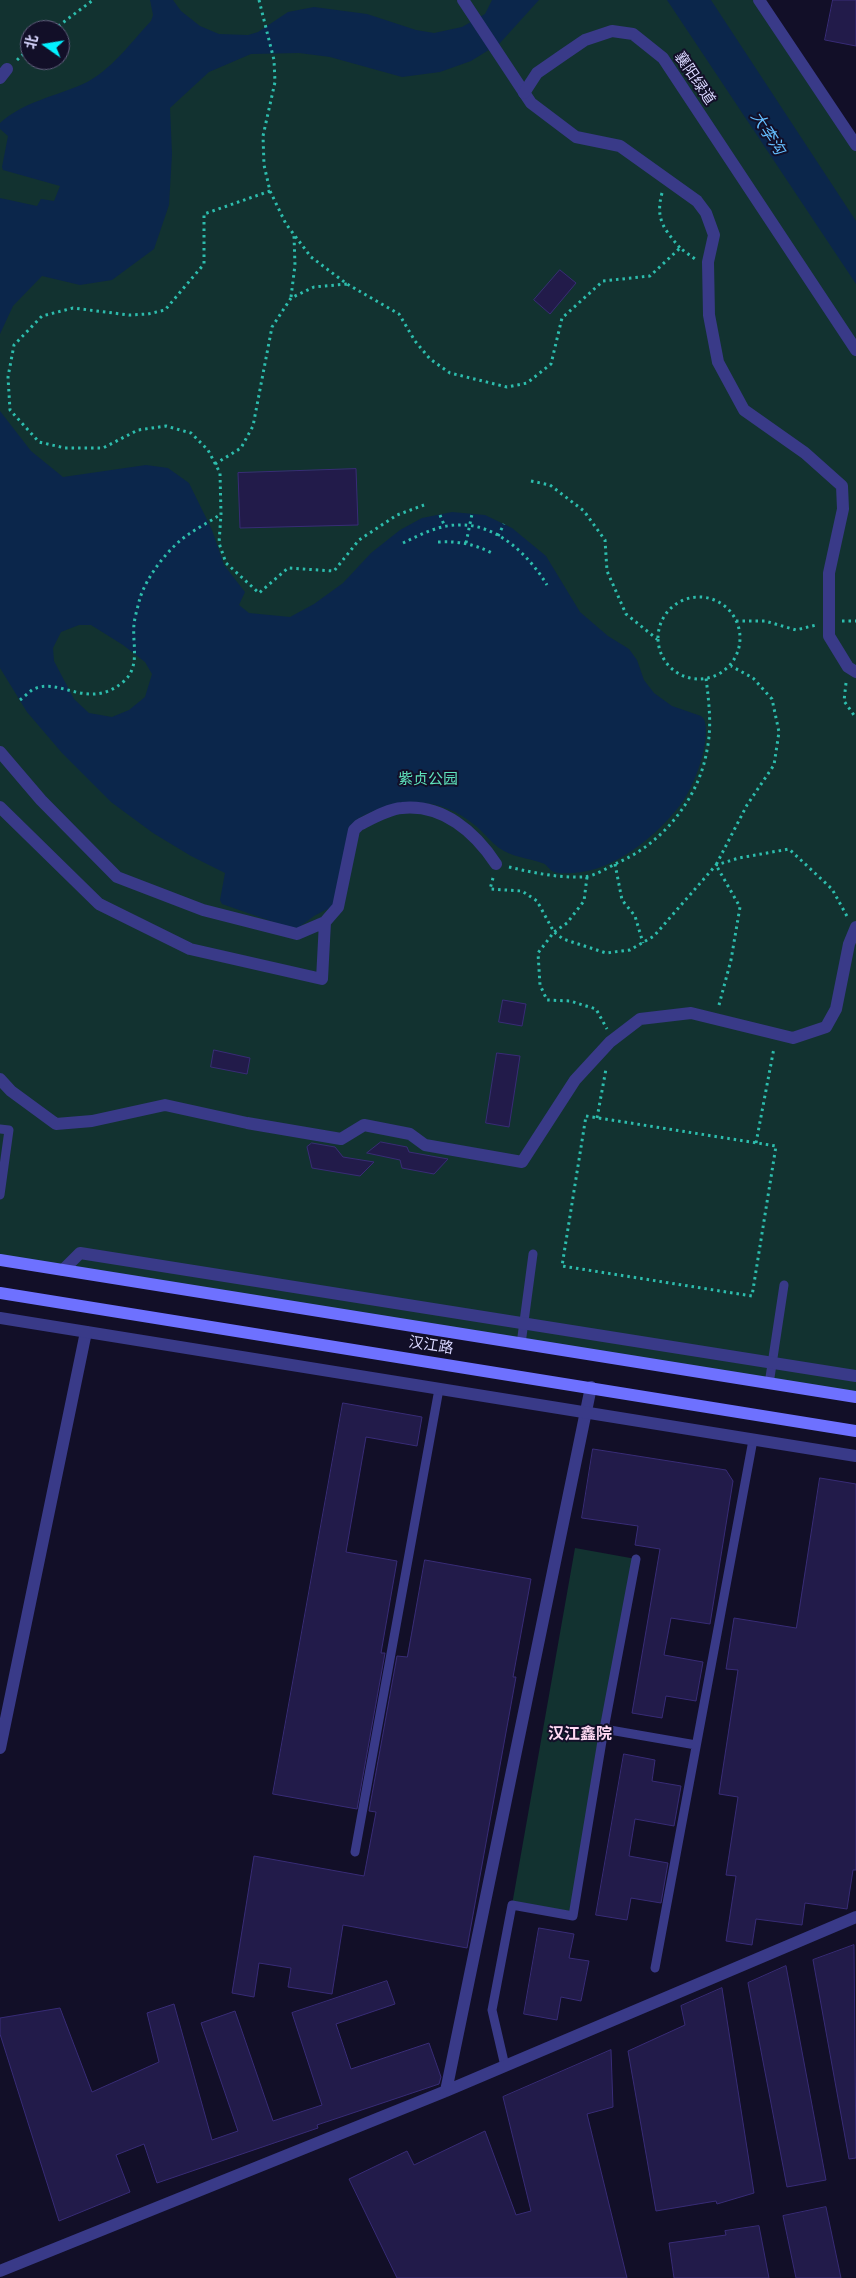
<!DOCTYPE html>
<html>
<head>
<meta charset="utf-8">
<style>
  body { margin:0 }
  #map { position:relative; width:856px; height:2278px; overflow:hidden; background:#120f28; font-family:"Exo 2","Noto Sans SC",sans-serif }
  canvas { display:block }
  .north { position:absolute; left:20px; top:20px; width:50px; height:50px; box-sizing:border-box; background:#120f28; border:1px solid #625f7e; border-radius:50%; rotate:283deg; font-size:14px; font-weight:700; line-height:20px; text-align:center; color:#d9d7ff }
  .north::after { content:''; display:block; margin:auto; width:18px; height:22px; background:#03f1ff; clip-path:polygon(50% 0,100% 100%,50% 72%,0 100%) }
</style>
</head>
<body>
<div id="map">
<canvas width="856" height="2278"></canvas>
<div class="north">北</div>
</div>
<script>
const ctx = document.querySelector('canvas').getContext('2d');
ctx.lineJoin = 'round';
function paint(path, color) { ctx.fillStyle = color; ctx.fill(path, 'evenodd'); }
function trace(path, color, width, dash) { ctx.strokeStyle = color; ctx.lineWidth = width; ctx.lineCap = dash ? 'butt' : 'round'; ctx.setLineDash(dash || []); ctx.stroke(path); }
function drawText(font, color, halo, rows, align = 'center') {
  ctx.font = font + ' "Exo 2","Noto Sans SC",sans-serif'; ctx.lineWidth = 4; ctx.setLineDash([]); ctx.textBaseline = 'middle'; ctx.strokeStyle = halo; ctx.fillStyle = color; for (const [text, x, y, turn = 0] of rows) {
    ctx.save(); ctx.translate(x, y); ctx.rotate((+turn || 0) * Math.PI / 180); ctx.textAlign = isNaN(turn) ? turn : align; if (halo) ctx.strokeText(text, 0, 0); ctx.fillText(text, 0, 0); ctx.restore();
  }
}
paint(new Path2D(`
  M0,0h759l97,145v1251l-856,-136zM30,30h30v30h-30z
  M575,1548l61,11 -63,357 -61,-11z`), '#123230');
paint(new Path2D(`
  M150,0h23l8,11 19,15 19,8 29,1 10,-3 30,-20 26,-5 53,7 49,16 18,3 28,-6 23,-13 7,-14h47l-39,43 -29,18 -31,11 -38,5 -72,-20 -31,-4 -48,1 -42,18 -39,36 2,46 -3,51 -15,44 -42,31 -32,5 -38,-9 -29,30 -13,28v-136l37,8 4,-7 13,2 6,-15 -57,-16 -1,-3 6,-31 -8,-7v-6c23,-21 56,-27 83,-39 28,-13 48,-42 68,-63l2,-6z
  M667,0h44l145,221v63z
  M0,411l31,40 32,26 83,-12 22,3 21,15 23,47 12,35 21,27 -6,13 10,8 41,4 24,-13 29,-21 28,-30 29,-23 22,-12 30,-6 33,3 27,13 34,28 34,56 28,24 21,13 8,11 7,20 10,13 18,13 29,10 3,3c8,21 -10,68 -23,85 -24,32 -67,67 -108,69 -6,0 -14,1 -19,-1 -5,-2 -7,-8 -12,-9 -14,-5 -30,-6 -43,-15 -8,-6 -14,-14 -22,-21 -27,-23 -56,-30 -91,-20 -13,4 -27,8 -36,19l-15,79 -21,11 -16,12 -10,-1 -66,-23 -2,-4 5,-27 -34,-17 -38,-23 -42,-31 -49,-49 -35,-41 -27,-44zM79,625h12l32,20 22,17 7,12 -7,23 -16,13 -17,7 -23,-4 -15,-14 -20,-38 -1,-13 8,-16z`), '#0b264b');
const building = new Path2D(`
  M833,0h23v46l-31,-6z
  M560,270l16,13 -26,31 -16,-14z
  M356,469l2,56 -118,3 -2,-55z
  M503,1000l23,4 -4,22 -23,-4z
  M214,1050l36,8 -3,16 -36,-7z
  M497,1053l23,3 -11,71 -23,-4z
  M381,1142l26,5 2,5 39,7 -14,15 -32,-6 -2,-8 -33,-7z
  M312,1143l23,4 8,10 31,5 -14,14 -48,-8 -5,-21z
  M343,1403l79,14 -5,29 -51,-9 -20,115 51,9 -16,92h4l-28,156 -84,-15z
  M593,1449l133,21 7,11 -23,143 -39,-6 -7,37 39,7 -7,39 -30,-5 -4,22 -30,-5 28,-164 -25,-4 3,-19 -56,-8z
  M820,1478l36,6v386h-3l-6,39 -42,-6 -3,22 -46,-6 -4,26 -26,-4 10,-65 -10,-1 12,-78 -19,-3 19,-124 -12,-1 8,-51 62,10z
  M425,1560l106,19 -18,98h3l-49,271 -124,-23 -11,69 -44,-7 3,-19 -32,-5 -5,34 -22,-4 22,-137 110,20 12,-64 -7,-1 28,-155 10,1z
  M624,1754l31,6 -3,21 29,5 -7,40 -39,-7 -6,37 39,7 -7,40 -30,-5 -4,22 -31,-5z
  M539,1928l35,6 -5,24 20,3 -8,40 -20,-4 -4,23 -33,-6z
  M854,1945l2,213 -7,1 -36,-199z
  M786,1966l40,214 -39,7 -39,-204z
  M387,1981l8,23 -59,20 15,45 78,-26 12,34 -2,7 -122,41 1,3 -161,55 -13,-39 -28,11 14,37 -71,29 -59,-187v-16l60,-10 32,84 67,-30 -12,-49 27,-9 38,136 26,-9 -37,-108 34,-12 38,110 49,-16 -30,-92z
  M722,1988l32,205 -37,11 -1,-3 -60,10 -28,-160 57,-26 -4,-19z
  M611,2050l2,57 -26,7 40,164h-230l-48,-99 58,-28 7,14 71,-34 31,84 15,-4 -28,-114z
  M826,2207l15,71h-45l-13,-62z
  M759,2226l10,52h-95l-5,-35 57,-8 -1,-4z`);
paint(building, '#221b4a');
trace(building, '#382c76', 1);
trace(new Path2D(`
  M259,0l15,60 1,22 -12,54 1,29 6,26 16,33 25,33 36,27 52,30 16,27 15,18 20,14 57,14 20,-4 24,-19 11,-46 41,-37 47,-5 30,-28 15,11
  M53,30l40,-30
  M17,60l13,-12
  M270,191l-66,23v50l-39,46 -17,4 -19,1 -56,-7 -31,8 -28,29 -6,32 2,33 29,32 26,6h38l35,-18 28,-4 25,7 17,17 12,23 1,41 -2,29 7,20 33,30 29,-25 46,3 25,-31 38,-25 27,-10
  M662,193c-7,26 2,36 18,55
  M291,297l4,-32 -1,-29
  M215,464l26,-16 12,-22 19,-99 19,-29 23,-11 33,-3
  M531,481l19,4 34,26 21,29 2,31 19,43 31,25
  M440,515l5,12
  M498,536l6,-12
  M438,542c21,-1 36,2 54,11
  M403,543c17,-8 35,-18 55,-18 38,-2 71,30 89,60
  M466,543l6,-29
  M658 638a41 41 0 1 1 82 0a41 41 0 1 1-82 0Z
  M736,621h29l31,9 20,-5
  M842,621h14
  M846,683l-2,18 12,17
  M20,700c4,-3 8,-7 12,-10 27,-15 55,22 91,-8 18,-15 9,-38 11,-58 1,-8 4,-18 6,-26 7,-22 29,-51 49,-64 10,-7 22,-13 32,-20
  M615,864l7,36 13,16 8,27
  M509,867c25,6 50,11 75,10 11,-1 25,-10 35,-15 44,-19 80,-64 88,-112 5,-24 2,-47 -1,-72
  M587,877l-3,24 -17,22 -13,9 -16,21 2,32 7,15 23,1 26,8 11,20
  M493,878l-3,11 32,2 15,10 17,31 9,7 43,14 24,-3 24,-14 62,-71 23,-7 50,-9 43,40 16,29
  M719,1005l12,-45 9,-53 -24,-42 31,-60 27,-40 5,-33 -7,-33 -19,-21 -22,-12
  M586,1116l190,30 -24,150 -190,-30z
  M597,1118l9,-49
  M756,1143l18,-95`), '#2dbdad', 3, [2.5, 4]);
trace(new Path2D(`
  M0,1129l9,1 -9,65
  M521,1344l12,-90
  M769,1384l15,-99
  M636,1559l-32,170 92,16
  M355,1852l84,-463
  M655,1968l98,-528
  M505,2066l-13,-56 20,-105 61,11 31,-187`), '#393a88', 9);
trace(new Path2D(`
  M463,0l68,103 45,34 44,9 77,55 9,12 8,22 -6,27 1,53 9,47 26,48 61,43 37,33 1,23 -14,64v63l19,31 8,5
  M0,78l7,-9
  M0,752l41,48 76,77 86,33 94,24 28,-12 13,-15 16,-77 5,-5c12,-6 29,-16 43,-17 41,-4 73,24 94,56
  M0,807l99,97 91,45 132,30 3,-57
  M0,1079l11,12 45,33 36,-3 73,-16 82,18 94,16 23,-14 46,9 15,11 97,17 53,-82 35,-38 30,-23 51,-6 102,25 33,-11 10,-18 13,-65 7,-17`), '#393a88', 12);
trace(new Path2D(`
  M759,0l97,145
  M524,93l13,-20 26,-18 22,-15 27,-9 21,3 30,24 193,292
  M0,1748l86,-416
  M446,2091l145,-704
  M0,2271l446,-180 410,-174`), '#393a88', 12);
trace(new Path2D(`
  M63,1270l17,-17 776,123
  M0,1318l856,138`), '#393a88', 12);
trace(new Path2D(`
  M0,1260l856,137
  M0,1293l856,138`), '#6e71ff', 12);
drawText('15px', '#d9d7ff', '#120f28', [
  ["襄阳绿道",695,78,56],
  ["汉江路",431,1345,9]
]);
drawText('15px', '#5fe3bc', '#120f28', [
  ["紫贞公园",428,779]
]);
drawText('italic 16px', '#65bfff', '#120f28', [
  ["大李沟",768,133,57]
]);
drawText('bold 16px', '#ffd9f3', '#120f28', [
  ["汉江鑫院",580,1734]
]);
</script>
</body>
</html>
